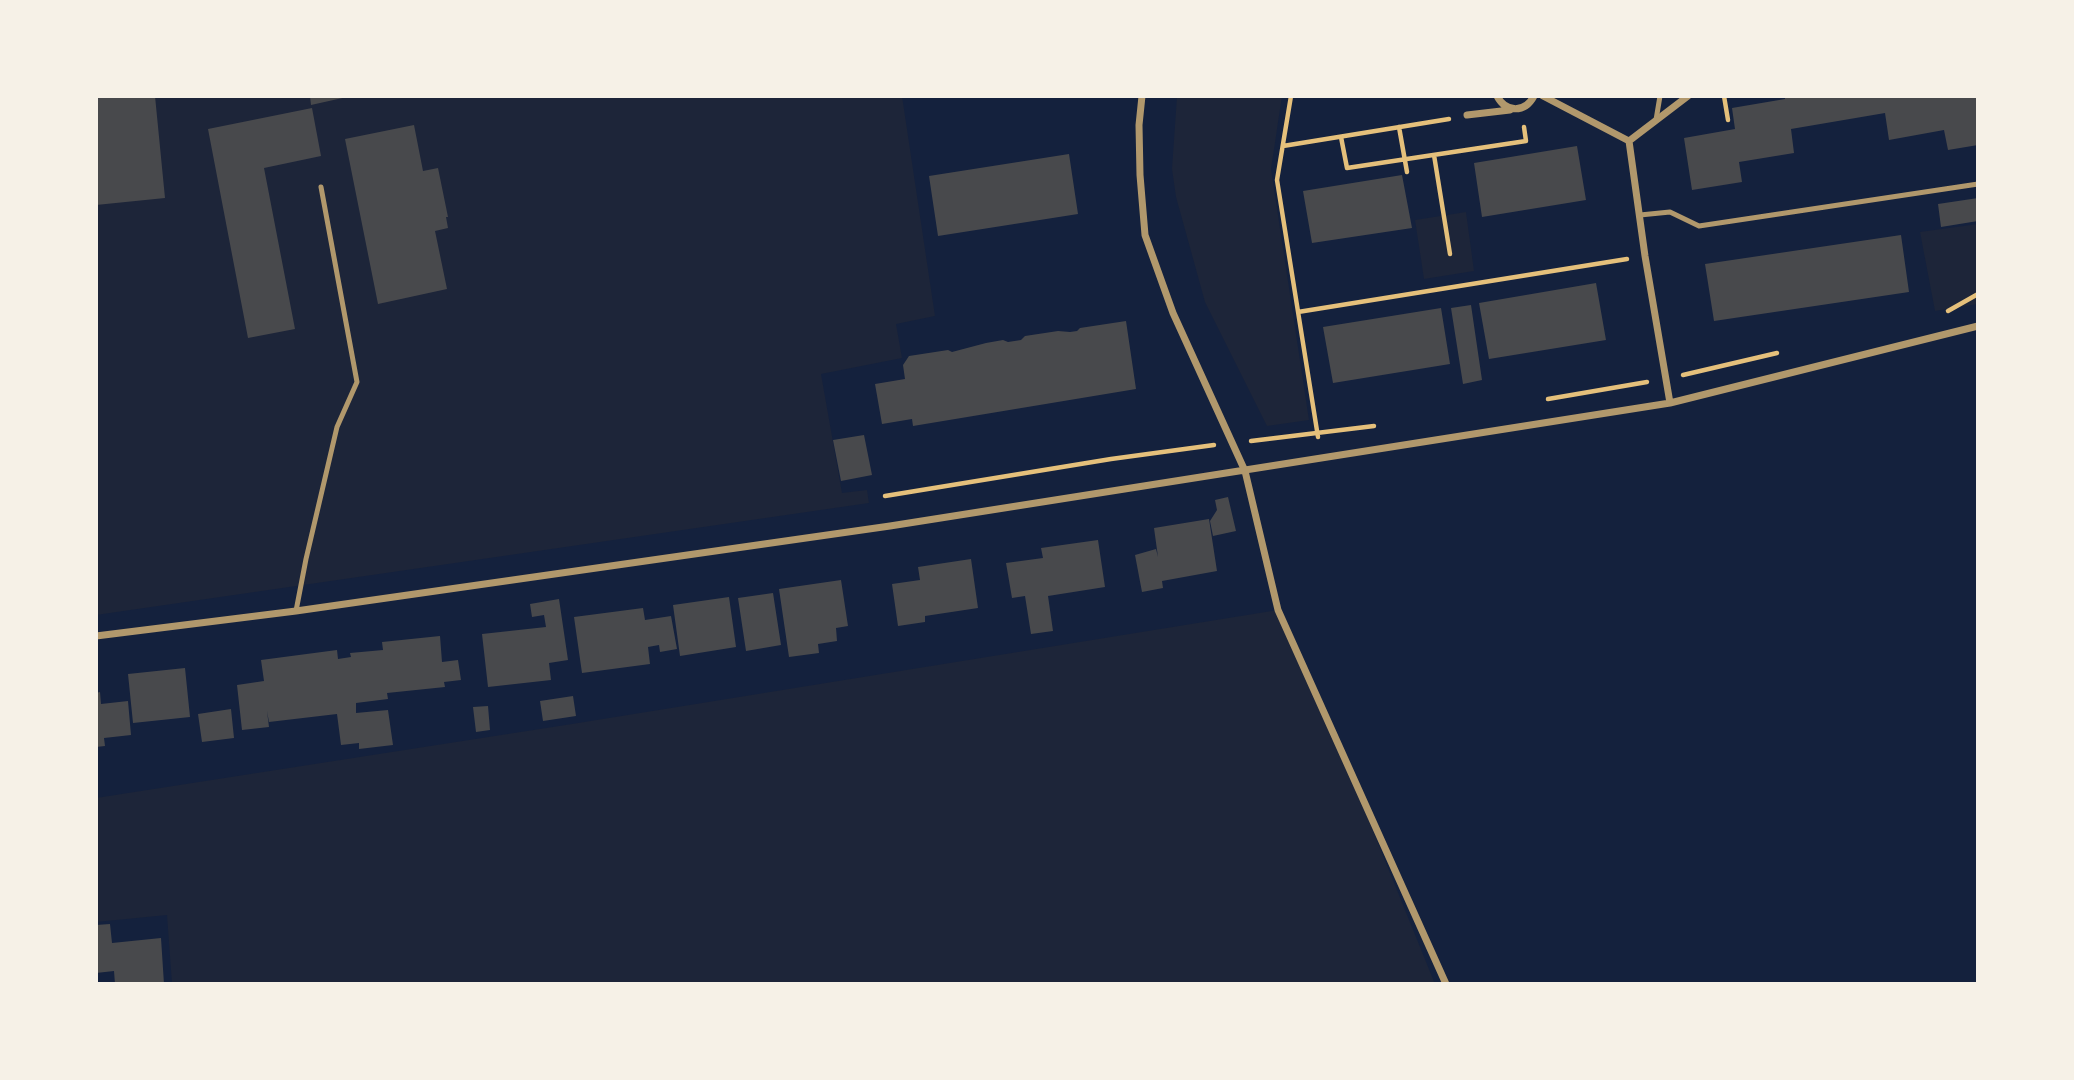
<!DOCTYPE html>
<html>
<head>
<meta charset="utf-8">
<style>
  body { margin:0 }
  #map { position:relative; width:2074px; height:1080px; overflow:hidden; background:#14213d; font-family:Inter,sans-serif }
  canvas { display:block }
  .frame { position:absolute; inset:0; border:98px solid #f6f1e7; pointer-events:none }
</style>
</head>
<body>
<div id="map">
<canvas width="2074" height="1080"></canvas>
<div class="frame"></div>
</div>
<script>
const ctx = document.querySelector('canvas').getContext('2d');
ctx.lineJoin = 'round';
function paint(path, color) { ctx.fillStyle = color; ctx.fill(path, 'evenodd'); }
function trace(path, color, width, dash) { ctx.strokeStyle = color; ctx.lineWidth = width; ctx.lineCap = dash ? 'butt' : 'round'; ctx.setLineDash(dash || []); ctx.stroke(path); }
paint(new Path2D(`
  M96,96h806l33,220 -39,8 6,34 -81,16 21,119 25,-3 2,13 -773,112z
  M1177,96h105l-11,73 38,251 -42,6 -62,-124 -29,-105 -4,-28z
  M1466,212l8,59 -50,8 -9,-59z
  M1978,224v80l-43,7 -15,-79z
  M1278,610l59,132 98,242h-1263l-5,-69 -71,7v-124l476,-74z`), '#1d2539');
paint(new Path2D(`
  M96,96h59l10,102 -69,7z
  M310,96h37v1l-36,8z
  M1785,96h156v2l37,-2v49l-30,5 -4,-20 -55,10 -4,-27 -94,16 3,24 -55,9 3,20 -50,8 -8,-52 51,-9 -3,-21 53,-9z
  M312,108l9,48 -57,12 31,161 -47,9 -40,-209z
  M414,125l9,46 15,-3 10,49h-2l2,11 -13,3 12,58 -69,15 -33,-165z
  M1577,146l9,54 -104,17 -8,-54z
  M1069,154l9,60 -140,22 -9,-60z
  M1402,175l10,53 -100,15 -9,-52z
  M1978,198v23l-37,6 -3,-23z
  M1901,235l8,57 -195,29 -9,-57z
  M1596,283l10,57 -117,19 -10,-56z
  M1471,305l11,75 -19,4 -12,-76z
  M1441,308l9,56 -117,19 -10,-56z
  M1126,321l10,68 -223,37 -1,-7 -30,5 -7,-40 30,-5 -2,-14 6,-9 39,-6 4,2 34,-9 17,-3 5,2 13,-2 4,-4 33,-5 12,1 7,-1 3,-3z
  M864,435l8,40 -31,6 -8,-41z
  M1228,497l8,34 -23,5 -3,-15 7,-11 -2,-10z
  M1209,519l8,52 -55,10 1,7 -21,4 -7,-37 21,-6 2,8 -4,-29z
  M1098,540l7,47 -57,9 5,35 -22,3 -6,-38 -13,2 -6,-35 37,-5 -2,-10z
  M971,559l7,49 -53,8v6l-27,4 -6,-42 28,-4 -2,-13z
  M841,580l7,46 -12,2 1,13 -19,3 1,9 -30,4 -10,-68z
  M773,593l8,52 -35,6 -8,-53z
  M729,597l7,50 -56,9 -7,-51z
  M559,599l9,61 -19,3 2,17 -63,7 -6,-53 64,-7 -2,-12 -12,2 -2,-13z
  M643,608l2,12 26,-4 6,33 -17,3 -1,-7 -11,2 2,17 -68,9 -8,-56z
  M440,636l2,26 16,-2 3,20 -17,2 1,5 -58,6 1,6 -32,4v10l32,-3 5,35 -34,4v-6l-18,2 -4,-31 -68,8 -2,-11 2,16 -27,3 -5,-45 27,-4 -3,-21 76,-10 1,9 13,-2 -1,-4 33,-3 -1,-8z
  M185,668l5,49 -57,6 -5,-49z
  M100,692l1,12 27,-3 3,34 -27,3 1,8 -9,1v-54z
  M573,696l3,20 -33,5 -3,-20z
  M488,706l2,24 -14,2 -3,-25z
  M231,709l3,29 -32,4 -4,-28z
  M110,924l2,19 49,-5 3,46h-49l-1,-13 -18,2v-48z`), '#48494c');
trace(new Path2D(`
  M1291,96l-14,84 41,257
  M1724,96l4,24
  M1399,127l8,45
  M1341,137l6,31 179,-27 -2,-14
  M1283,146l166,-27
  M1434,155l16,99
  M1948,311l30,-17
  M1298,312l329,-53
  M1683,375l94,-22
  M1548,399l99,-17
  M1251,441l123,-15
  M885,496l226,-37 103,-14`), '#e5c07b', 4.5);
trace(new Path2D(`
  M1656,120l4,-24
  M1640,215l30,-3 29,14 279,-42
  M296,611l10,-52 31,-132 20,-45 -36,-195`), '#b1986c', 5);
trace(new Path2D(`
  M1142,96l-3,29 1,50 5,60 28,78 72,158 33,139 168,374
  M1497,96c9,17 28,17 37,0
  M1543,96l86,45
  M1467,115l43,-5
  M1670,403l-25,-147 -16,-115 59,-45
  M96,636l200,-25 594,-85 780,-123 308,-77`), '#b1986c', 7);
</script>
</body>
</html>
